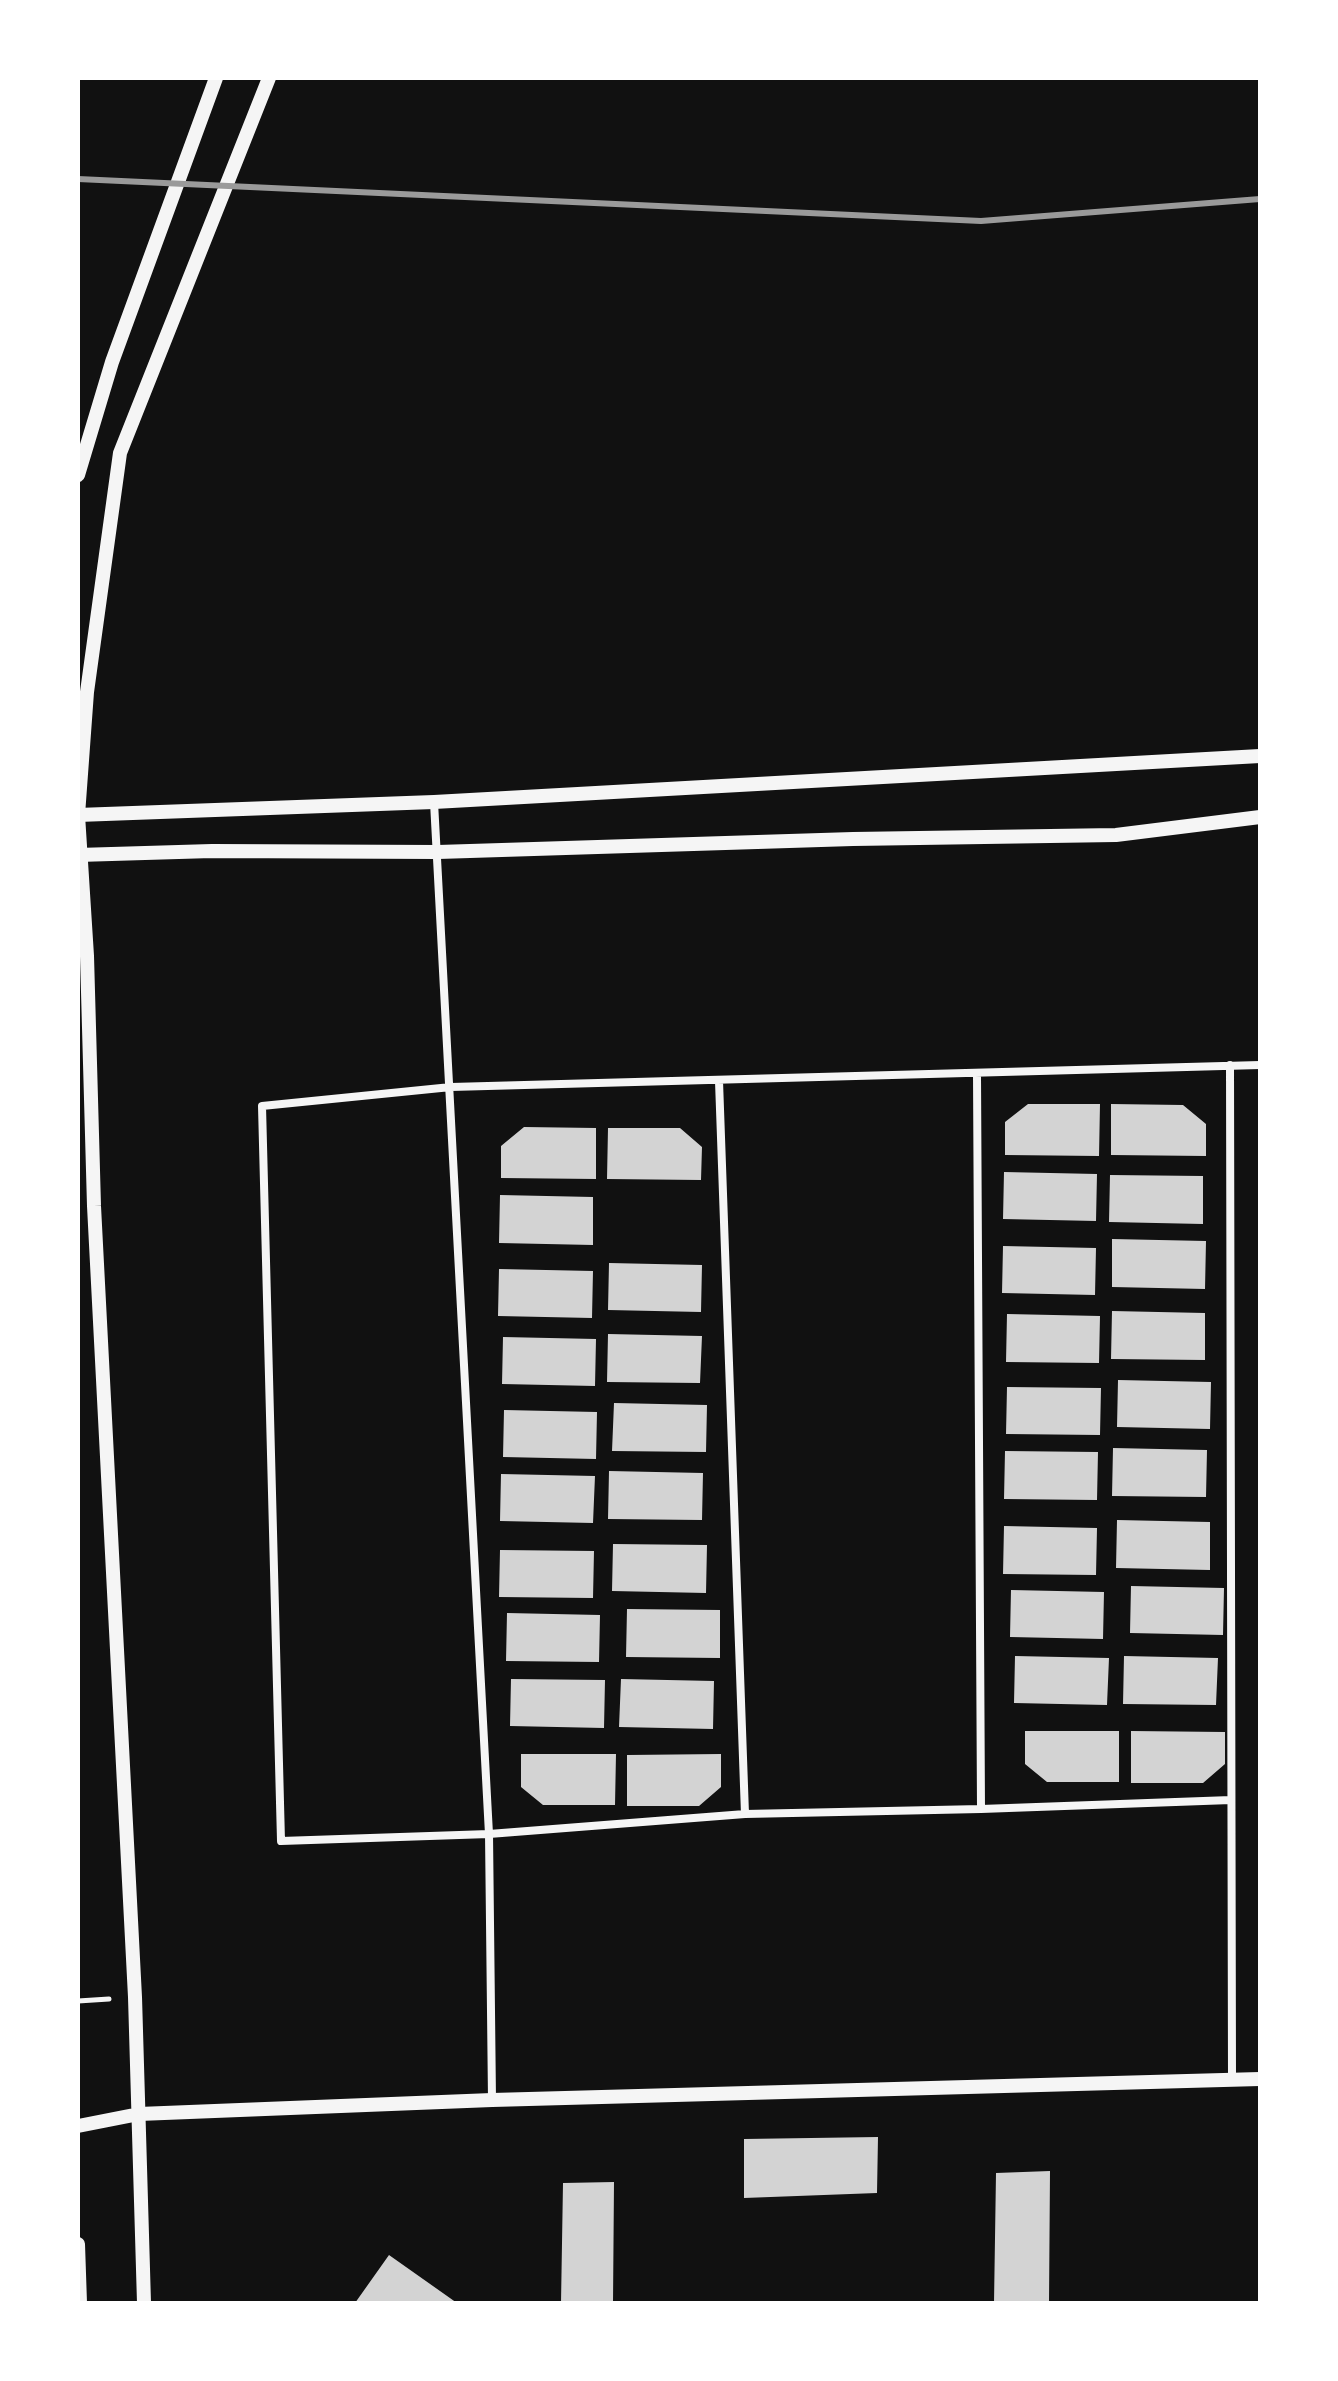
<!DOCTYPE html>
<html>
<head>
<meta charset="utf-8">
<style>
  body { margin:0 }
  #map { position:relative; width:1338px; height:2381px; overflow:hidden; background:#111; font-family:"Fira Sans Condensed",sans-serif }
  canvas { display:block }
  .frame { position:absolute; inset:0; border:80px solid #fff; pointer-events:none }
</style>
</head>
<body>
<div id="map">
<canvas width="1338" height="2381"></canvas>
<div class="frame"></div>
</div>
<script>
const ctx = document.querySelector('canvas').getContext('2d');
ctx.lineJoin = 'round';
function paint(path, color) { ctx.fillStyle = color; ctx.fill(path, 'evenodd'); }
function trace(path, color, width, dash) { ctx.strokeStyle = color; ctx.lineWidth = width; ctx.lineCap = dash ? 'butt' : 'round'; ctx.setLineDash(dash || []); ctx.stroke(path); }
paint(new Path2D(`
  M1028,1104h72l-1,52 -94,-1v-33z
  M1111,1104l72,1 23,19v32l-95,-1z
  M524,1127l72,1v51l-95,-1v-32z
  M608,1128h72l22,19 -1,33 -94,-1z
  M1004,1172l93,2 -1,47 -93,-2z
  M1110,1175l93,1v48l-94,-2z
  M500,1195l93,2v48l-94,-2z
  M1112,1239l94,2 -1,48 -93,-2z
  M1003,1246l93,2 -1,47 -93,-2z
  M609,1263l93,2 -1,47 -93,-2z
  M499,1269l94,2 -1,47 -94,-2z
  M1112,1311l93,2v47l-94,-1z
  M1007,1314l93,2 -1,47 -93,-1z
  M608,1334l94,2 -2,47 -93,-1z
  M503,1337l93,2 -1,47 -93,-2z
  M1118,1380l93,2 -1,47 -93,-2z
  M1007,1387l94,1 -1,47 -94,-1z
  M614,1403l93,2 -1,47 -94,-1z
  M504,1410l93,2 -1,47 -93,-2z
  M1113,1448l94,2 -1,47 -94,-1z
  M1005,1451l93,1 -1,48 -93,-1z
  M609,1471l94,2 -1,47 -94,-1z
  M501,1474l94,2 -2,47 -93,-2z
  M1117,1520l93,2v48l-94,-2z
  M1004,1526l93,2 -1,47 -93,-1z
  M613,1544l94,1 -1,48 -94,-2z
  M500,1550l94,1 -1,47 -94,-1z
  M1131,1586l93,2 -1,47 -93,-2z
  M1011,1590l93,2 -1,47 -93,-2z
  M627,1609l93,1v48l-94,-1z
  M507,1613l93,2 -1,47 -93,-1z
  M1015,1656l94,2 -2,47 -93,-2z
  M1124,1656l94,2 -2,47 -93,-1z
  M511,1679l94,1 -1,48 -94,-2z
  M621,1679l93,2 -1,48 -94,-2z
  M1025,1731h94v51h-72l-22,-18z
  M1131,1731l94,1v32l-22,19h-72z
  M521,1754h95l-1,51h-72l-22,-18z
  M721,1754v33l-22,19h-72v-51z
  M878,2137l-1,56 -133,5v-59z
  M1050,2171l-1,132h-55l2,-130z
  M614,2182l-1,121h-52l2,-120z
  M389,2255l68,48h-102z`), '#d3d3d3');
trace(new Path2D(`
  M78,2001l31,-2`), '#f5f5f5', 5);
trace(new Path2D(`
  M434,802l55,1032 3,266
  M1230,1065l2,1015
  M977,1074l4,735
  M719,1081l26,733
  M1231,1800l-250,9 -236,5 -256,20 -208,7 -19,-735 189,-19 809,-22`), '#f5f5f5', 8);
trace(new Path2D(`
  M78,475l34,-113 104,-284
  M78,815l356,-13 826,-46
  M78,855l134,-4 226,1 415,-13 263,-4 144,-18
  M78,2126l61,-12 353,-14 768,-21
  M78,2244l2,59
  M144,2303l-9,-306 -41,-791 -7,-250 -9,-141 9,-123 33,-239 149,-375`), '#f5f5f5', 14);
trace(new Path2D(`
  M78,179l903,42 279,-22`), '#9a9a9a', 6);
</script>
</body>
</html>
